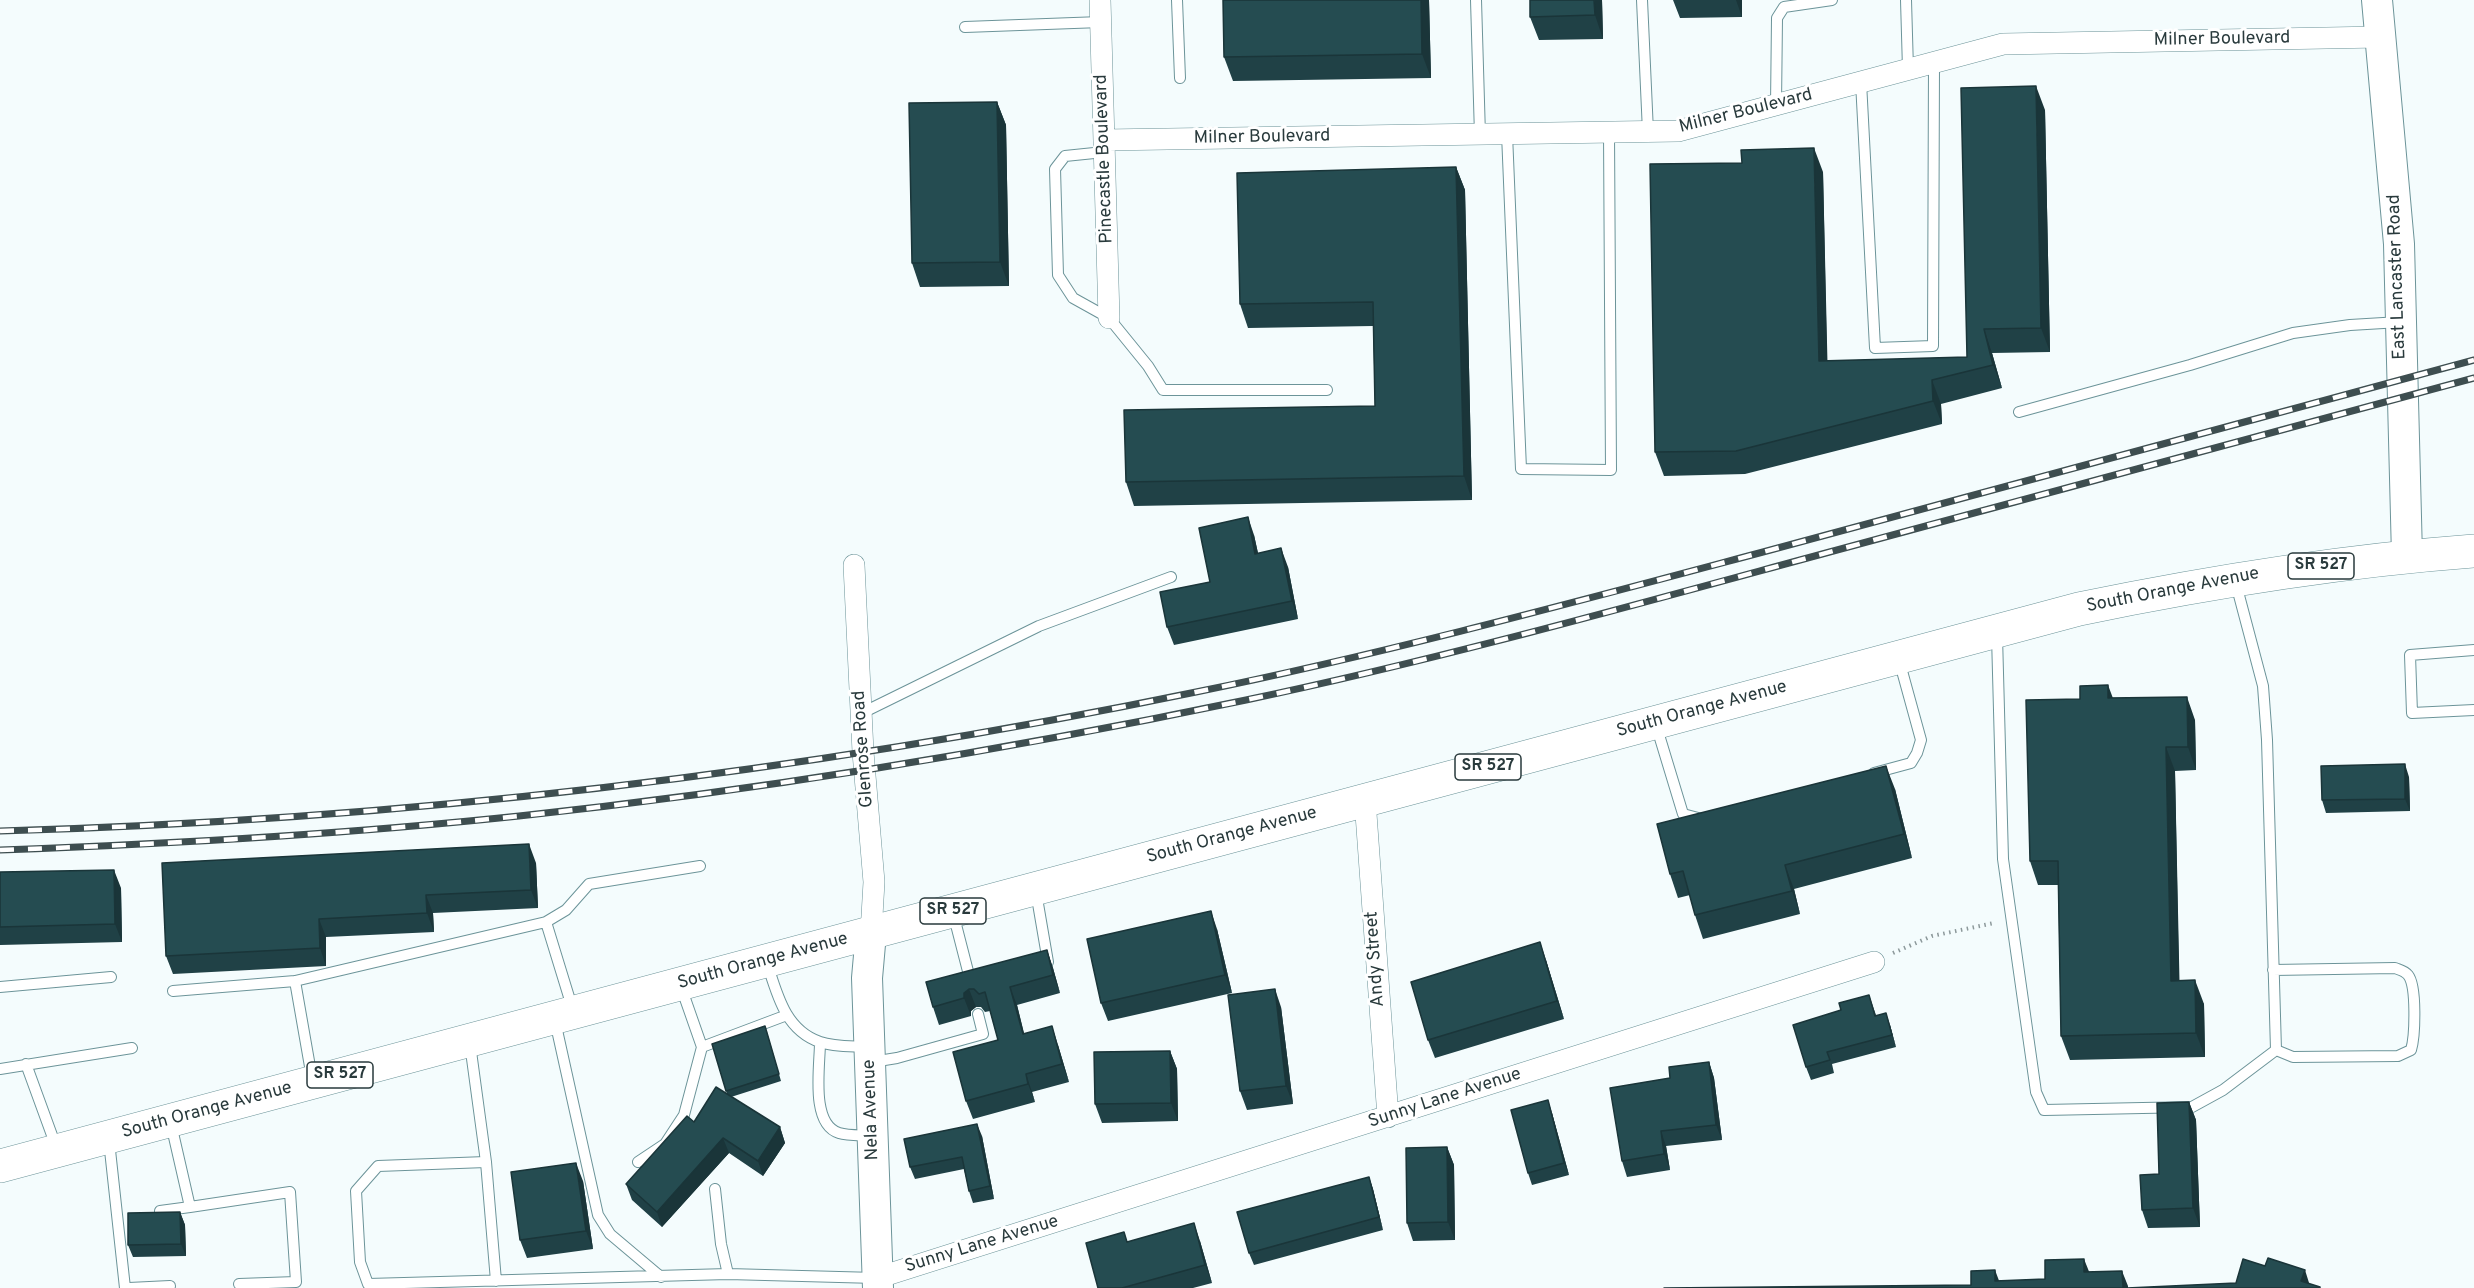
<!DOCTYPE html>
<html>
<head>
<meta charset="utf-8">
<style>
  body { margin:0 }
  canvas { display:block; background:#f4fcfd }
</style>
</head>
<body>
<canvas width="2474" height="1288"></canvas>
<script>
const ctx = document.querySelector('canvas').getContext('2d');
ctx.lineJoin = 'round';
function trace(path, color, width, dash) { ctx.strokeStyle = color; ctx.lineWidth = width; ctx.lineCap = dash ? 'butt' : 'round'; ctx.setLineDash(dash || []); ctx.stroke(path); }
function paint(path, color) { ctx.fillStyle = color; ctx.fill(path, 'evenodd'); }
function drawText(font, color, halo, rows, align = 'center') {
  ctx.font = font + ' Overpass,sans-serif'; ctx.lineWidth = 6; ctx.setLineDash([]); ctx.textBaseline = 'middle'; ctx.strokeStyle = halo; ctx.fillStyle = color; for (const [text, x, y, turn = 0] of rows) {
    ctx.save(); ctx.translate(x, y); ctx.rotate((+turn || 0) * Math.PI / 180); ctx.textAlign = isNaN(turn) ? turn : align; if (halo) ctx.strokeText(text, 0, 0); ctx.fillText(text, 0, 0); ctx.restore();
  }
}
const lane = new Path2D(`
  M1177,0l3,78
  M1476,0l4,135
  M1642,0l6,132
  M1906,0l2,69
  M965,27l136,-5
  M1861,82l14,266 58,-2 1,-284
  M1776,105l1,-87 7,-11 48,-7
  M1507,134l14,335 90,1 -2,-338
  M1104,152l-39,4 -10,13 3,106 15,23 36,20 39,48 15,24h164
  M2019,412l171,-47 103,-32 57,-8 50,-3
  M2236,584l27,102 4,54 9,310 17,7 105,-1 13,-6c4,-13 6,-64 -3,-75 -3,-4 -8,-5 -13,-7l-122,2
  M1997,636l6,223 33,233 8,18 148,-3 31,-17 53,-40
  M2474,650l-64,5 2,58 62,-3
  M862,713l177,-87 132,-49
  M1656,725l27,89 19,5
  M1874,773l37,-10 6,-10 4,-13 -22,-80
  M1036,892l12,70
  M953,913l18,70 2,-1
  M546,922l20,-12 23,-26 111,-18
  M767,963c10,31 18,67 53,79 14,5 32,4 47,5
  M295,981l17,97
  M0,987l111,-10
  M681,987l21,60 85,-32
  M173,991l122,-10 251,-59 27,88
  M555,1021l43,194 12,19 51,43
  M820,1042c0,24 -10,82 19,91 10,3 23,2 33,3
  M470,1044l16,118 10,119
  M872,1062l25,-4 86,-24 -5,-20
  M26,1064l31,85
  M0,1069l132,-21
  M171,1124l19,83 100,-15 6,90 -57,2
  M109,1141l16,147
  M486,1162l-108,4 -22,25 4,71 8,22 360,-10
  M638,1162l27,-18 19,-29 18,-68
  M715,1189l6,55 7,30 148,4
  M160,1211l30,-4
  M129,1288l41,-2`);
const street = new Path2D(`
  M1100,0l9,318
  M1104,140l574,-9 325,-87 377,-7
  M854,565l9,187 11,130 -3,51
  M1365,800l23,317
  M877,1278l997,-316`);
const secondary = new Path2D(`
  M2377,0l22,244 8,312
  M871,933l-4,45 11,310`);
const primary = new Path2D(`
  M0,1166l2079,-557c131,-27 261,-48 395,-58`);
trace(lane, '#6c9499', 12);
trace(street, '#6c9499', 22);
trace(secondary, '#6c9499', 32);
trace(primary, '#6c9499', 34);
trace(new Path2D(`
  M1893,953l39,-17 62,-13`), '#8d999b', 4, [1.5, 4.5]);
trace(lane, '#fff', 10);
trace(street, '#fff', 21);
trace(secondary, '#fff', 30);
trace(primary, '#fff', 33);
const rail = new Path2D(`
  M0,831c402,-11 803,-58 1196,-139 191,-39 379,-90 567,-140 237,-64 474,-128 711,-192
  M0,850c173,-6 347,-16 519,-34 244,-26 487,-66 727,-116 186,-39 370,-90 554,-140 225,-61 449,-121 674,-182`);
trace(rail, '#3e4e50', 7);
trace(rail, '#fff', 4.5, [14]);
paint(new Path2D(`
  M1223,0h206l2,78 -198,3 -9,-24z
  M1602,0l1,39 -64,1 -9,-23z
  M1673,0h69v17l-62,1z
  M997,102l9,23 3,161 -89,1 -8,-24z
  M2045,110l5,242 -58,1 10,35 -61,16 1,20 -197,50 -81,2 -9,-24 168,-280 4,189 140,-4z
  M1456,167l9,23 7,310 -338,6 -8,-24 249,-76 -2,-80 -125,2 -8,-24z
  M1254,535l4,18 30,14 10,52 -124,26 -7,-18z
  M2113,698l82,22 1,50 -21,1 4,210 25,23 1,53 -135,3 -9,-24 -3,-151h-20l-8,-24z
  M2409,777l1,34 -84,2 -4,-13z
  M1895,789l17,69 -118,31 6,25 -97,25 -8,-24 -5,-20 -12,3 -8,-24z
  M536,863l2,45 -105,5 1,19 -108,5v29l-153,8 -7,-18z
  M0,872l121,16 1,54 -122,3z
  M1217,929l15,64 -124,28 -7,-18z
  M1047,950l6,18 7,25 -43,12 7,29 34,11 11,37 -37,10 3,10 -62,17 -7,-18 32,-61 -8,-29 -5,1 -4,-5h-5l-5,4v5l-32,9 -6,-18z
  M1546,960l18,59 -129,39 -7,-18z
  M1869,995l7,20 14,10 6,22 -64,17 2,9 -23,7 -5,-13 35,-57z
  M1281,1007l12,97 -46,6 -7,-19z
  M767,1032l14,49 -50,16 49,30 5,16 -22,33 -34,-23 -67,74 -30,-27 -6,-16 68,-62 33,-28 -15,-50z
  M1170,1051l7,18 1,52 -76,2 -7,-19z
  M1709,1062l5,16 8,62 -56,6 4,24 -43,7 -5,-16 48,-83z
  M2189,1102l7,18 4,107 -52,1 -6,-18 17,-36z
  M1552,1113l17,62 -37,10 -4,-12z
  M982,1136l12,63 -21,4 -4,-12 -5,-22 -49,10 -5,-12z
  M1447,1147l7,18 1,75 -42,1 -6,-18z
  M1369,1177l4,12 10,41 -129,35 -5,-12z
  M583,1181l10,68 -66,9 -7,-18z
  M180,1212l5,13 1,31 -53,1 -5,-12z
  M1124,1232l3,10 73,-1 12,42 -19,5h-95z`), '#204146');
paint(new Path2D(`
  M1421,0h8l2,78 -9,-24z
  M1594,0h8l1,39 -8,-24z
  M1736,0h6v17z
  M2036,86l9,24 5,242 -9,-24z
  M997,102l9,23 3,161 -9,-24z
  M1814,148l9,24 5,213 -9,-24z
  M1456,167l9,23 7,310 -8,-24z
  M1984,329l8,24 10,35 -9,-23z
  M1932,380l9,24 1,20 -9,-23z
  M1248,517l6,18 8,37 -7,-18z
  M1281,548l7,19 10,52 -6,-18z
  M2108,685l9,24 -9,-11z
  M2187,697l8,23 1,50 -8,-23z
  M2166,747l9,24 5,234 -9,-24z
  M2405,764l4,13 1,34 -5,-12z
  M1886,766l9,23 17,69 -8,-24z
  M529,844l7,19 2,45 -7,-18z
  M1785,865l9,24 6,25 -8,-23z
  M114,870l7,18 1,54 -7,-18z
  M426,895l7,18 1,19 -7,-19z
  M1211,911l6,18 15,64 -7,-18z
  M319,919l7,18v29l-6,-18z
  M1540,942l6,18 18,59 -7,-18z
  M1047,950l6,18 7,25 -7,-18z
  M2195,980l9,24 1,53 -9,-24z
  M1010,987l7,18 12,48 -6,-19z
  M969,989l7,18 -5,4v5l-7,-18v-5z
  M1275,989l6,18 12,97 -7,-18z
  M1886,1013l4,12 6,22 -4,-12z
  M1052,1026l6,19 11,37 -7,-18z
  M1170,1051l7,18 1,52 -7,-18z
  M1709,1062l5,16 8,62 -6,-15z
  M1026,1074l6,18 3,10 -7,-18z
  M1548,1100l4,13 17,62 -5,-12z
  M2189,1102l7,18 4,107 -7,-19z
  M977,1124l5,12 12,63 -4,-13z
  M780,1127l5,16 -22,33 -5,-15z
  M1661,1131l5,15 4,24 -6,-16z
  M723,1138l6,15 -67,74 -5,-15z
  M1447,1147l7,18 1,75 -7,-18z
  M576,1163l7,18 10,68 -7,-18z
  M1369,1177l4,12 10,41 -4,-13z
  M180,1212l5,13 1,31 -5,-12z
  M1194,1223l6,18 12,42 -7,-18z
  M2084,1259l6,15 -6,-2z
  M1995,1270l6,16 -6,-5z
  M2305,1270l5,16 -9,-5z
  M2122,1271l6,15v2h-5z`), '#1a3539');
const building = new Path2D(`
  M1223,0h198l1,54 -198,3z
  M1530,0h64l1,15 -65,2z
  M2036,86l5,242 -57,1 9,36 -61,15 1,21 -197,50 -81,1 -5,-288 92,-1 -1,-13 73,-2 5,213 148,-4 -6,-269z
  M997,102l3,160 -88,1 -3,-160z
  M1456,167l8,309 -338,6 -2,-72 251,-4 -2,-104 -133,2 -3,-131z
  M1248,517l7,37 26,-6 11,53 -125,26 -7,-35 50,-10 -11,-54z
  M2108,685v13l79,-1 1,50h-22l5,234 24,-1 1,53 -135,3 -3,-175h-28l-4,-161 54,-1v-13z
  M2405,764v35l-83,1 -1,-34z
  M1886,766l18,68 -119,31 7,26 -97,24 -12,-44 -13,3 -13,-50z
  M529,844l2,46 -105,5 1,18 -108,6 1,29 -154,8 -4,-93z
  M114,870l1,54 -115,3v-55z
  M1211,911l14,64 -124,28 -14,-64z
  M1540,942l17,59 -129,39 -17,-58z
  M1047,950l6,25 -43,12 13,47 29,-8 10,38 -36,10 2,10 -62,17 -13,-49 45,-12 -13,-48 -6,2 -5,-5h-5l-5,4v5l-31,9 -7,-25z
  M1275,989l11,97 -46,5 -12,-96z
  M1869,995l6,21 11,-3 6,22 -65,17 3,8 -24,7 -13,-42 48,-15 -2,-7z
  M765,1026l14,48 -53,17 -14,-47z
  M1170,1051l1,52 -76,1 -1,-52z
  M1709,1062l7,63 -55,6 3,23 -42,7 -12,-73 60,-10 -1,-11z
  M716,1087l64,40 -22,34 -35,-23 -66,74 -31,-28 61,-68 7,6z
  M1548,1100l16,63 -36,10 -17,-63z
  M2189,1102l4,106 -51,2 -2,-35 19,-1 -2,-71z
  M977,1124l13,62 -21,5 -7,-34 -52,10 -6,-28z
  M1447,1147l1,75 -41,1 -1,-75z
  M576,1163l10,68 -66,9 -9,-68z
  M1369,1177l10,40 -130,36 -12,-41z
  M180,1212l1,32 -53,1v-32z
  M1194,1223l11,42 -83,23h-24l-12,-45 38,-11 3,10z
  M2268,1258l37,12 -4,11 19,6v1h-193l109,-5 7,-24 22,7z
  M2084,1259v13l38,-1 1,17h-459l307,-3v-14l24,-1v11l50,-2v-19z`);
paint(building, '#254c51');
trace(building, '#1a3539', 1.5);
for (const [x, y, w] of [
  [2321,566,66],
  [1488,767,66],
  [953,911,66],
  [340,1075,66]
]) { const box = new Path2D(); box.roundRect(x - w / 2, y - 13, w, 26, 4.5); ctx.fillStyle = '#fff'; ctx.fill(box); trace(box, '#293a3c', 1.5); }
drawText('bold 16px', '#293a3c', null, [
  ["SR 527",2321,566],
  ["SR 527",1488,767],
  ["SR 527",953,911],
  ["SR 527",340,1075]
]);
drawText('18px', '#293a3c', '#fff', [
  ["Milner Boulevard",2222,40,-1],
  ["Milner Boulevard",1746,112,-14],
  ["Milner Boulevard",1262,138,-1],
  ["Pinecastle Boulevard",1105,159,-92],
  ["East Lancaster Road",2398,277,-92],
  ["South Orange Avenue",2173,591,-11],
  ["South Orange Avenue",1702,710,-15],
  ["Glenrose Road",864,749,-94],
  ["South Orange Avenue",1232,836,-15],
  ["Andy Street",1376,959,-94],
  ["South Orange Avenue",763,962,-15],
  ["Sunny Lane Avenue",1445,1099,-18],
  ["Nela Avenue",872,1110,-92],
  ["South Orange Avenue",207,1111,-15],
  ["Sunny Lane Avenue",982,1245,-17]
]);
</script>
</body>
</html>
